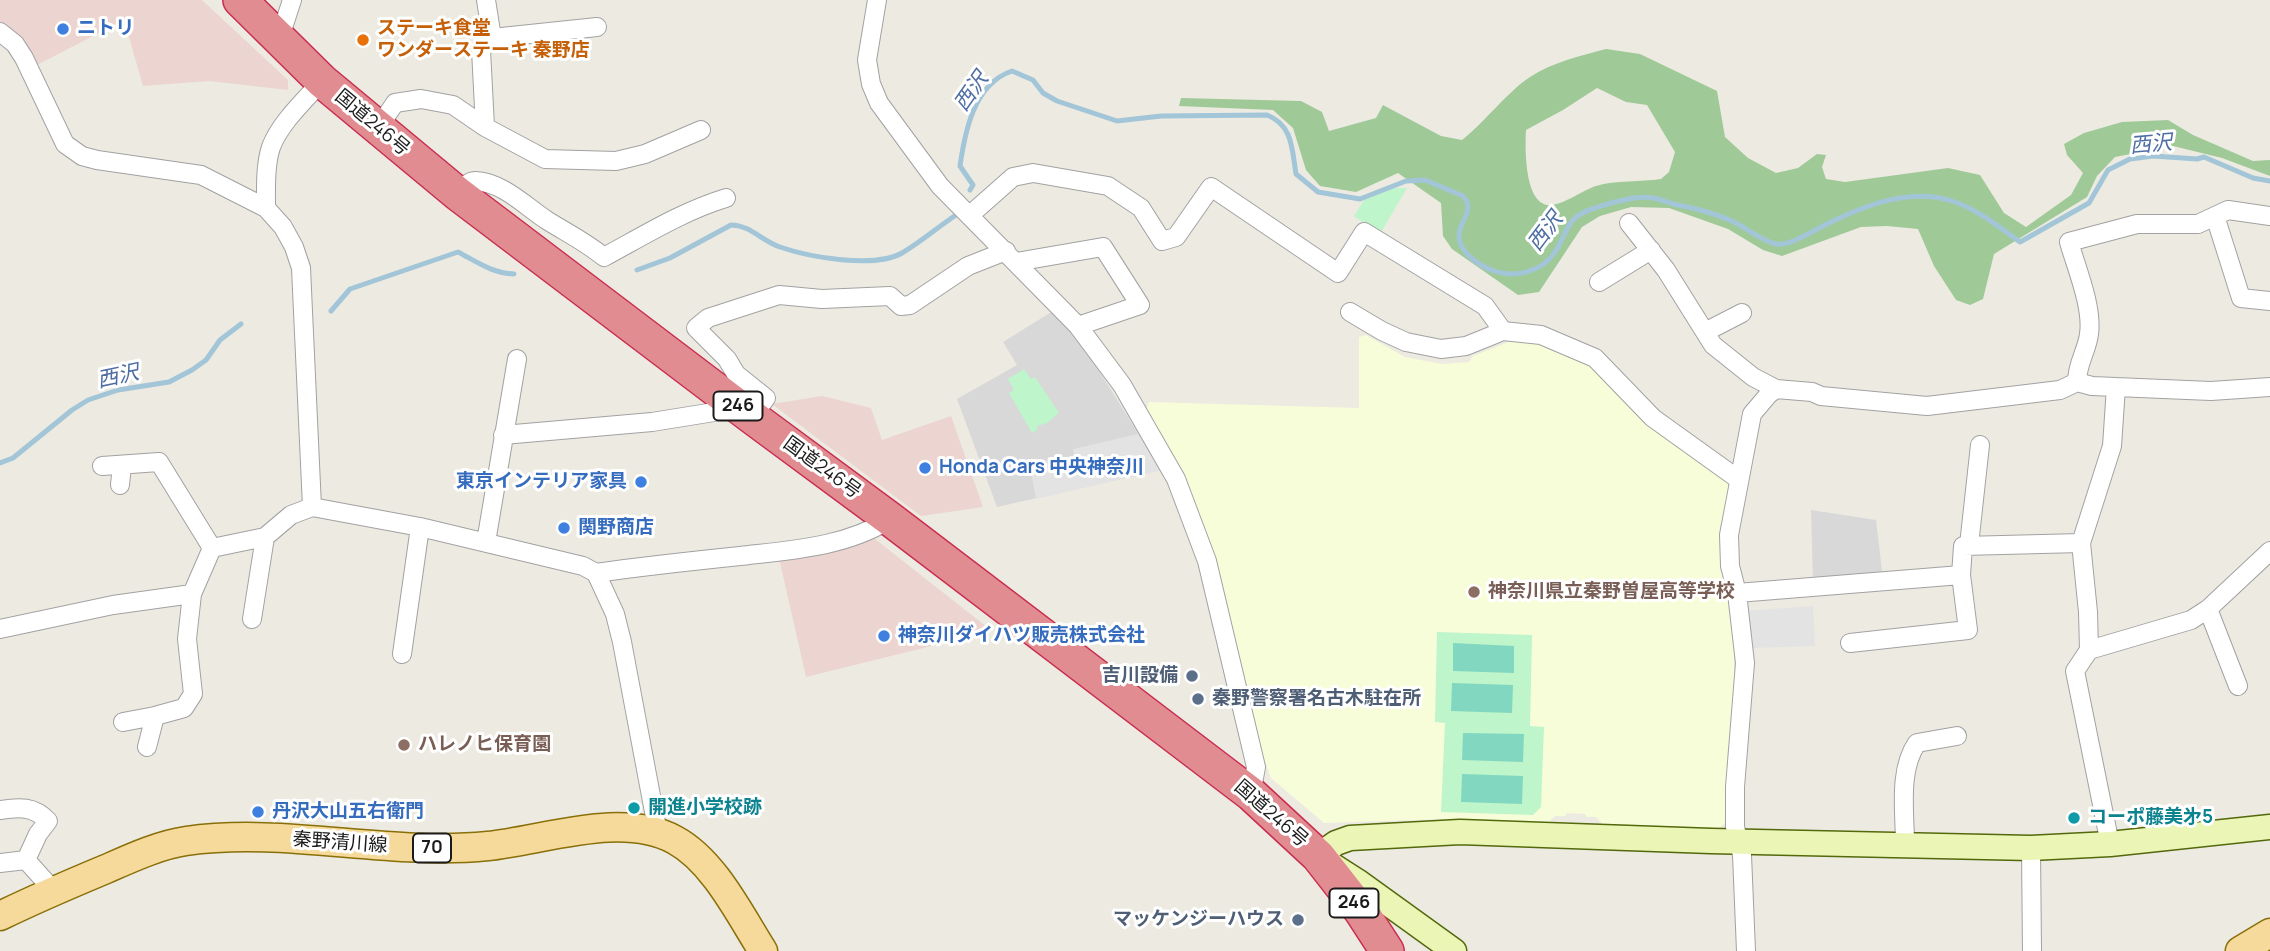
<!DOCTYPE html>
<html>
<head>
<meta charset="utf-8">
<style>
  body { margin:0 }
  canvas { display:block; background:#eceae1 }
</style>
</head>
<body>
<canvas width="2270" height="951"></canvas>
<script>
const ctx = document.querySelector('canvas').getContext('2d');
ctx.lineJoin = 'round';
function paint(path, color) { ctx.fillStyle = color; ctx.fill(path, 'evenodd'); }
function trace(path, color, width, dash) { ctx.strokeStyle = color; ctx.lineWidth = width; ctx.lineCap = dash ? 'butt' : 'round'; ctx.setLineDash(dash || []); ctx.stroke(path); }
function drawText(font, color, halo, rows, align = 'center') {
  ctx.font = font + ' Manrope,"Noto Sans JP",sans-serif'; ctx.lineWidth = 6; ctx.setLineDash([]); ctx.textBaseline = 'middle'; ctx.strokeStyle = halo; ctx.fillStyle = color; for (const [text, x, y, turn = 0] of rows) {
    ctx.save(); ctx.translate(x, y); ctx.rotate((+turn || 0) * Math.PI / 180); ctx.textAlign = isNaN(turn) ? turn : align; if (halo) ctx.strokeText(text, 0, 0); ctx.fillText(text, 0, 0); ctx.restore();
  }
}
paint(new Path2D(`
  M1053,311l28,31 80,128 -164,37 -40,-108 60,-34 -14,-23z
  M1811,510l65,10 6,51 -6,5 -63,6z`), '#d9d8d8');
paint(new Path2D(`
  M0,0h202l86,80v10l-79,-9 -66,5 -19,-66 -87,45 -10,-18 -27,-24z
  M822,396l49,12 11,32 69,-24 32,91 -62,9 -149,-112z
  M875,539l117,92 -186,46 -27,-119 30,-3z`), '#ecd5d0');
paint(new Path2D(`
  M1366,335l39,22 37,7 27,-2 4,-6 38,-15 28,3 51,22 57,59 83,57 -11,51 2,35 10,48 3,32v42l-9,102v31l-5,5 -118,-4 -6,-7h-9l-2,-3 -18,-1 -2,3h-10l-6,6 -103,-3 -122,4 -53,-45 -14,-38 -47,-193 -64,-136 3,-9 210,6v-71z`), '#f8fdd9');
paint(new Path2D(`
  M1606,49l34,5 77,37 8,46 23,21 28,15 22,-5 19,-14 9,1 -4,12 4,12 19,3 103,-14 32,7 24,38 22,14 45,-32 12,-22 -16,-18 -3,-11 20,-11 38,-11 46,-2 25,15 60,26 17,-1v16l-48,-18 -49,-12 -58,11 -18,19 -10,21 -93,57 -11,45 -13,6 -14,-5 -22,-34 -16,-37 -31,-3 -26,1 -79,29 -19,-6 -35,-21 -59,-21 -38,-1 -31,9 -18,11 -43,65 -21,3 -66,-46 -9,-13 -2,-33 -43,-30 -42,19 -36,-6 -14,-16 -13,-42 -20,-18 -94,-4 2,-8 120,3 21,11 7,19 47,-13 7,-13 58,31 21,4c23,-18 45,-48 68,-63 23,-15 50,-21 76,-28zM1597,88l29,14 21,3 28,47 -6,20 -8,7c-20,3 -45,1 -65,7 -13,4 -31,18 -45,19 -27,2 -26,-58 -25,-75l37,-20z`), '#a0c998');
paint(new Path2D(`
  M1394,188h13l-27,46 -26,-18 10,-16z
  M1024,369l7,10 4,-2 24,36 -12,10 -10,3v4l-5,3 -23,-40 5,-3 -6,-11z
  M1437,632l95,3 -2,91 14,1 -3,80 -8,8 -92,-3 4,-89 -10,-1z`), '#bef5ca');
paint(new Path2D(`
  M1453,643l61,3v27l-61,-2z
  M1452,683l61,2 -1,28 -61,-2z
  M1463,733l61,1 -1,28 -61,-2z
  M1462,774l61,2 -1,28 -61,-2z`), '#82d7c1');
paint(new Path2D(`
  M1138,434l23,36 -125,29 -5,-27 45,-11 -3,-12z
  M1813,606l2,40 -65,2 -5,-37z`), '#e3e3e3');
trace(new Path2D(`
  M970,190l3,-5 -13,-19c5,-35 14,-82 52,-95l21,9 10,13 14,8 60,20 44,-5 106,-1c26,10 25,35 29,59l22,18 42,7 46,-18 19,-1 38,16c13,14 -4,25 -4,39 -1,17 21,31 35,36 21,7 48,1 61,-19 7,-10 10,-23 18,-32 7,-8 19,-11 28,-14 18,-5 39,-12 57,-7 7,2 13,5 20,6 21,4 37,8 56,17 12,6 30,20 42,22 15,2 36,-13 49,-19 38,-19 85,-38 127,-24 25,8 47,26 68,41l69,-39 19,-33 22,-11 23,-3 44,3 7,-2 49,21 17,3
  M637,270l33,-12 61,-33c19,0 31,16 49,22 29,10 94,22 122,6 19,-11 36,-26 54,-38
  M331,311l19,-22 108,-37c19,10 34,21 56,22
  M0,463l13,-5 59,-48 16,-10 30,-10 51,-8 23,-12 14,-10 14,-20 21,-16`), '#a3c5d8', 5);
const street = new Path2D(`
  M877,0l-10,60 4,24 8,19 61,83 138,140 44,59 54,94 31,82 49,206 -5,27
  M0,32l15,12 9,14 41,86 17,12 15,4 104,15 65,33 17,19 11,20 7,21 11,239
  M492,38l105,-11
  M279,40l13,-40
  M485,127l-4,-77 11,-12 -6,-38
  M378,128l17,-25 26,-4 32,6 32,22 60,32 71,2 29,-7 56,-24
  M458,194c4,-5 10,-13 17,-13 28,1 51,26 73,40 21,13 36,20 56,36 39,-21 79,-46 122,-59
  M266,208c0,-19 -1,-43 5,-61 9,-24 34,-47 51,-66
  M970,215l43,-38 20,-4 75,13 33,22 21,33 14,-4 35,-50 127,86 26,-41 121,74 18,25
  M2215,216l26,82 29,3
  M1629,223l37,47 47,75 40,32 23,12
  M1016,262l87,-15 37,58 -62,21
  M1599,282l52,-32
  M1350,312l32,19 24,11 35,7 25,-3 37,-15 38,4 54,23 58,60 85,61
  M1705,332l37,-19
  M2077,382c0,-19 10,-31 12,-48 4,-27 -13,-67 -20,-92l68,-18h61l30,-14 42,6
  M752,417l14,-19 -30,-24 -9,-15 -31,-31 12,-10 71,-23 43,4 68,-3 11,10 9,-1 58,-39 38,-15
  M503,435l149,-13 87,-14
  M102,466l57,-4 53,86
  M120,485l2,-20
  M486,542l31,-183
  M1969,545l11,-100
  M596,573l19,41 7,28 36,191
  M1737,593l224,-18
  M2208,609l30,77
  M252,619l13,-82
  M0,629l113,-24 79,-11
  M1850,643l118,-13 -7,-55 2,-29 118,-3
  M2089,650l102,-30 17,-11 62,-58
  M402,654l18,-127
  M123,722l32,-6
  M147,747l8,-31 29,-8 9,-14 -6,-55 5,-45 20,-46 53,-11 26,-22 21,-8 108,20 163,39 13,7c48,-7 96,-12 144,-17 51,-6 106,-9 150,-37
  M0,810c19,-3 34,-4 48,11l-10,13 -12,26
  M2110,844l-35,-173 14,-21 -1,-38 -7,-69 31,-97 4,-59
  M1905,845c0,-32 -7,-75 12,-102l40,-7
  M2031,848l1,103
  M0,863l26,-3 27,30
  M1746,951l-4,-96 -7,-28v-40l10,-124 -8,-70 -7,-27 -1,-31 23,-121 17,-20 7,-5 36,3 9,4 106,10 133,-16 17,-8 15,4 119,5 59,-4`);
const secondary = new Path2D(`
  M1454,951l-97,-70 -39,-25 18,-13 14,-5 110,-6 251,9 320,7 79,-4 160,-17`);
const primary = new Path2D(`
  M0,916c35,-17 70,-32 106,-47 25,-11 53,-24 80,-28 100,-14 201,15 302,5 57,-6 134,-35 187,-6 39,21 65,75 88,111
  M2240,951l30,-18`);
const highway = new Path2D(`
  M240,0l82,81 136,113 294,223 138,102 361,275 67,62 43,55 26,40`);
trace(street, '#a2a2a2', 20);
trace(secondary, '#53690b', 27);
trace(primary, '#896f08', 31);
trace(highway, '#ca2d50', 36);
trace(street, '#fff', 18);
trace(secondary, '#eaf5b6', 24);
trace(primary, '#f6da9c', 28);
trace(highway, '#e08c91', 33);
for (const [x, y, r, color] of [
  [63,29,7,"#3f7fe0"],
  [363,40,7,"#e8710a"],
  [925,468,7,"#3f7fe0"],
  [641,482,7,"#3f7fe0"],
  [564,528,7,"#3f7fe0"],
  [1474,592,7,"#8d6e63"],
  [884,636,7,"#3f7fe0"],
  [1192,676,7,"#5c6f8a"],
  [1198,699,7,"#5c6f8a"],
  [404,745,7,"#8d6e63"],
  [634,808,7,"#0f9aa8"],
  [258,812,7,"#3f7fe0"],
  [2074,818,7,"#0f9aa8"],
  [1298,920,7,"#5c6f8a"]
]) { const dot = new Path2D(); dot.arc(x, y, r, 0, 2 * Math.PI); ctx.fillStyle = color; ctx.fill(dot); trace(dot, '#fff', 2.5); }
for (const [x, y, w] of [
  [738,406,49],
  [432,848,38],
  [1354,903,49]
]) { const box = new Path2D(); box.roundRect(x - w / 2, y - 14.5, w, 29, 5); ctx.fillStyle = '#fff'; ctx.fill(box); trace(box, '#1b1b1b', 2); }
drawText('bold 18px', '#1b1b1b', null, [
  ["246",738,406],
  ["70",432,848],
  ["246",1354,903]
]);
drawText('bold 19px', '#366cbe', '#fff', [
  ["ニトリ",77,29],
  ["Honda Cars 中央神奈川",939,468],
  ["東京インテリア家具",627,482,"right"],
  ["関野商店",578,528],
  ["神奈川ダイハツ販売株式会社",898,636],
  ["丹沢大山五右衛門",272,812]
], 'left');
drawText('bold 19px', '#c56008', '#fff', [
  ["ステーキ食堂",377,29],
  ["ワンダーステーキ 秦野店",377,51]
], 'left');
drawText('19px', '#1b1b1b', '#fff', [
  ["国道246号",372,123,40],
  ["国道246号",822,468,36],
  ["国道246号",1271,814,41],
  ["秦野清川線",340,843,4]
]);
drawText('bold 19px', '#785e54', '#fff', [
  ["神奈川県立秦野曽屋高等学校",1488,592],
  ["ハレノヒ保育園",418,745]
], 'left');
drawText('bold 19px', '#4e5e75', '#fff', [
  ["吉川設備",1178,676],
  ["秦野警察署名古木駐在所",1212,699,"left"],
  ["マッケンジーハウス",1284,920]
], 'right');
drawText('bold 19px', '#0d838f', '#fff', [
  ["開進小学校跡",648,808],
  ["コーポ藤美㐧5",2088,818]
], 'left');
drawText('italic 21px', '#4e6ea4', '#fff', [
  ["西沢",972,92,-55],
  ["西沢",2151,145,-5],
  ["西沢",1546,232,-53],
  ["西沢",118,377,-12]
]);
</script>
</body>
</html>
